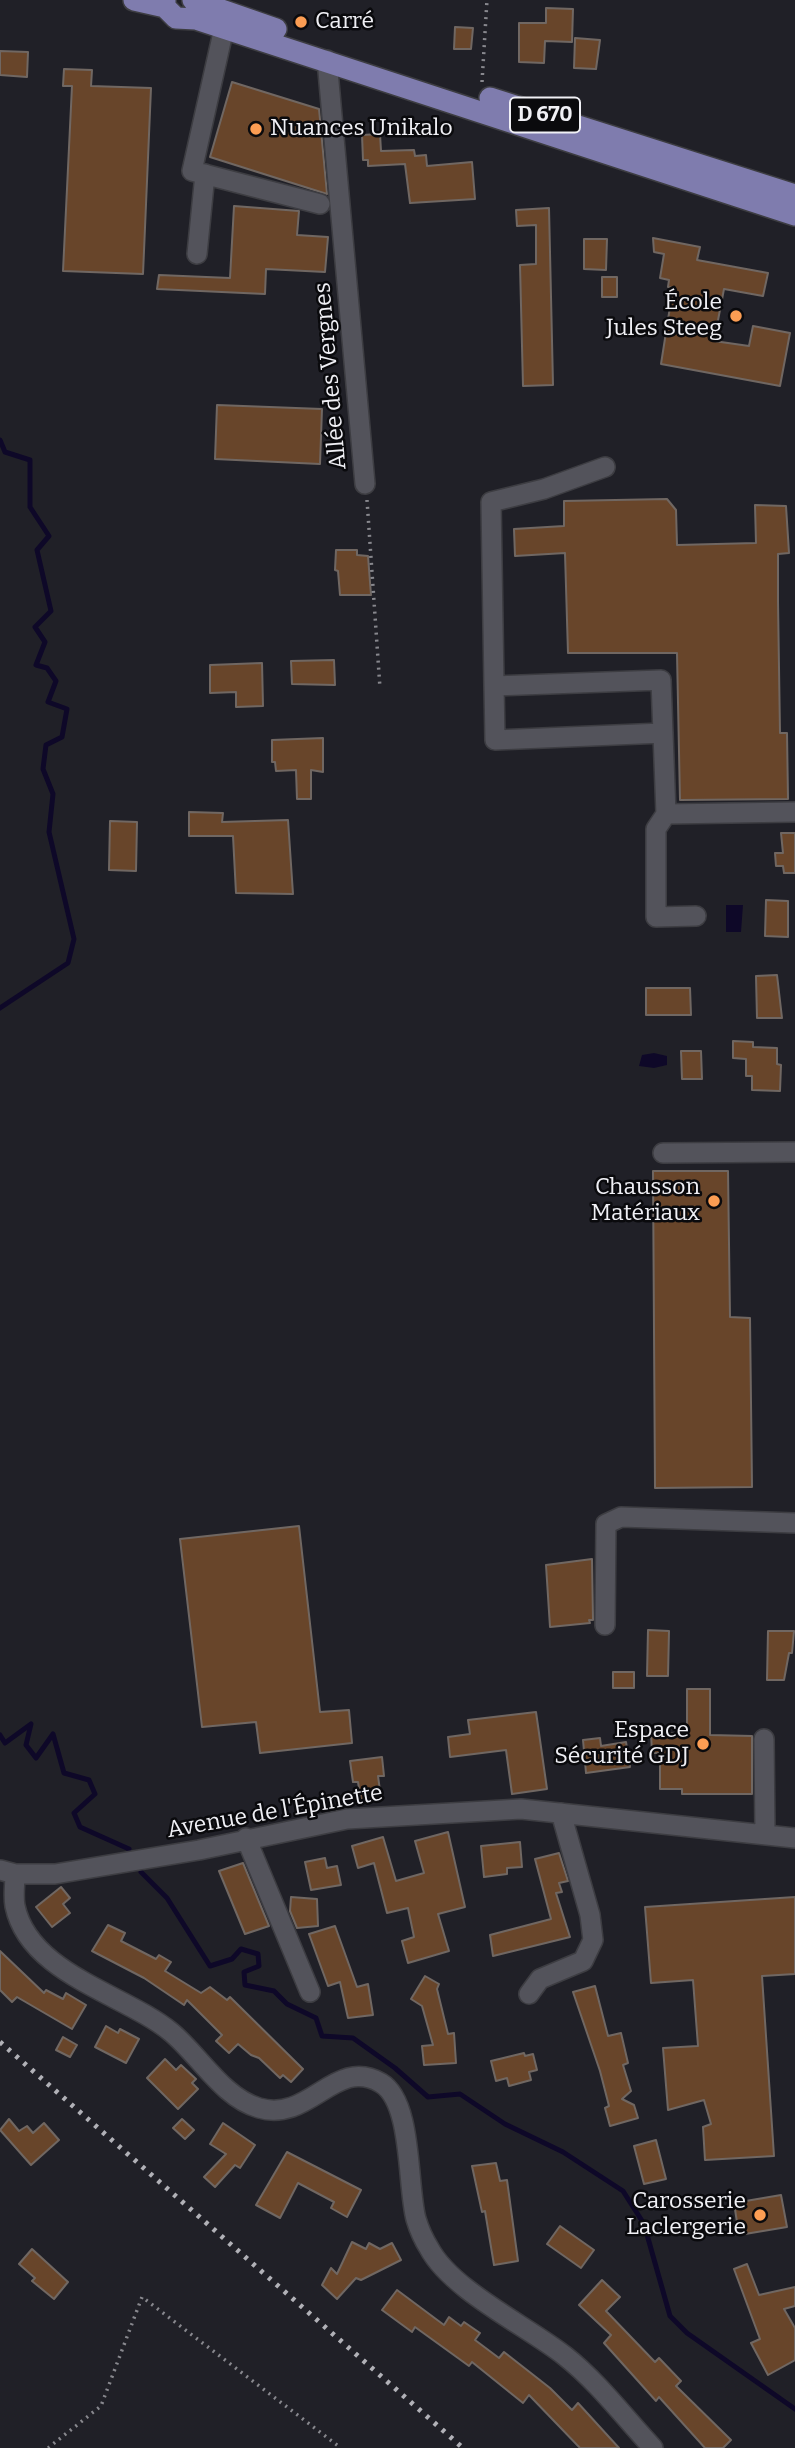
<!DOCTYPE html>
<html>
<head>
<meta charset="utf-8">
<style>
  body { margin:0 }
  canvas { display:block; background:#202027 }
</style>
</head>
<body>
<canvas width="795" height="2448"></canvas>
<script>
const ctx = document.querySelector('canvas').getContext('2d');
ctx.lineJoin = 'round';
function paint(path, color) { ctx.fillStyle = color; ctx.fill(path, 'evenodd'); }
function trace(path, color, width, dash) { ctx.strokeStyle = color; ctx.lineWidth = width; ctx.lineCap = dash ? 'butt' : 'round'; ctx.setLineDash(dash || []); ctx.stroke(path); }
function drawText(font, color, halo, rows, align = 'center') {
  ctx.font = font + ' Bitter,serif'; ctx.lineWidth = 5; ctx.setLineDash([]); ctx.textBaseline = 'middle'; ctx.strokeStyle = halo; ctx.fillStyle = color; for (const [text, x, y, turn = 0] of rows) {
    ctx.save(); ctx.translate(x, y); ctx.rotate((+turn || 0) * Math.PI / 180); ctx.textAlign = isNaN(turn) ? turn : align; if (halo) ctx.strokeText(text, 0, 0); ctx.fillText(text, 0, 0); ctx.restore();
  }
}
paint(new Path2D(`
  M726,905h17l-2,27h-15z
  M654,1053l13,3v9l-13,3 -15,-2 3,-11z`), '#0e0828');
trace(new Path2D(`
  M0,440l5,12 25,8v47l19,29 -12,14 14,61 -16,16 10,15 -9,23 11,3 9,13 -8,21 19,7 -5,28 -16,8 -3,24 10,25 -4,38 25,107 -6,24 -68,45
  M0,1735l5,8 26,-19 -5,21 10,13 17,-24 11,39 25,7 6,14 -21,19 6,14 49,22
  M141,1872l26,26 43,68 22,-7 9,-10 17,5 1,12 -15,6 1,13 29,6 13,13 29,14 6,18 31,2 42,30 33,29 32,-3 45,30 58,28 60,39 21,33 26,92 17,17 108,76`), '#0e0828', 5);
const building = new Path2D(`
  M546,8l27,1 -1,33 -27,-1 -1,22 -25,-1v-39h27z
  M455,27l18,1 -2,21h-17z
  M575,38l25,2 -4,29 -22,-1z
  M0,51l28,1 -1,25 -27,-2z
  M64,69l28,1 -1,16 60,2 -8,186 -80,-3 9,-185h-9z
  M232,82l87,27 8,85 -117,-37z
  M380,134l1,17 33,-1 1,6 11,-1 1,11 45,-4 3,37 -65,4 -5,-39 -37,2v-6h-5l-1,-25z
  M234,206l65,5 -2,24 31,2 -3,35 -59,-3 -1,25 -108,-5 2,-14 71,3z
  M549,208l4,177 -30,1 -3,-121 16,-1v-39l-19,1 -1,-16z
  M653,238l47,9 -3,13 71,13 -5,23 -39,-7 -10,52 35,5 4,-20 37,7 -10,53 -119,-22 12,-76 -5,-1 1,-7 -9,-2 4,-24 -10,-2z
  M584,239h23l-1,31 -22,-1z
  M602,277h15v20h-15z
  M217,405l105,4 -2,55 -105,-5z
  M667,499l9,11 1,35 79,-2 -1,-38 31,1 3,47 -11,1v48l2,131h7l1,66 -108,1 -3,-147h-109l-3,-100 -50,3 -1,-27 50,-3v-25z
  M336,550h21v5l11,1 3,39h-31l-2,-24 -3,-1z
  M334,660l1,25 -43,-1 -1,-23z
  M262,663l1,43 -27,1v-15l-26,1v-28z
  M323,738v34l-12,-2v29h-14l-1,-29 -20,1 -1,-9h-3v-22z
  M189,812l34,1 -1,9 66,-2 5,74 -57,-1 -3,-57h-44z
  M110,821l27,1 -1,49 -27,-1z
  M781,833h14v40h-11l-1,-7h-7l-1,-13h8z
  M766,900l22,1v36l-23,-1z
  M777,975l5,43h-25l-1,-42z
  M646,988h44l1,27h-45z
  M733,1041l20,1v5l24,1v16l4,1 -1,26 -28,-1v-14h-6v-17l-13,-1z
  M681,1051h20l1,28h-20z
  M653,1171h75l2,146 20,1 2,169 -97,1z
  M299,1526l21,186 29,-2 3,33 -92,10 -4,-31 -54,5 -22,-188z
  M592,1559l1,61h-4l1,3 -40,4 -4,-62z
  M648,1630l21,1 -1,45h-21z
  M768,1631h26l-2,22h-3l-5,27h-17z
  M613,1672h21v16h-21z
  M687,1689h23v46l42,1v58h-70v-5h-22v-36h-8l-1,-20 36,1z
  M536,1712l11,77 -35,5 -6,-44 -56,7 -2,-20 22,-3 -2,-14z
  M600,1738l1,8 25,-4 4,25 -44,6 -3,-33z
  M382,1757l2,19h-6l3,22 -20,3 -3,-19h-5l-3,-21z
  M448,1832l17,75 -27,7 11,37 -41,12 -6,-22 12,-4 -6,-29 -21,5 -13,-50 -16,5 -6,-22 31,-9 13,44 28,-8 -9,-32z
  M520,1842l2,25 -15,1v6l-23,3 -3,-31z
  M559,1853l9,28 -9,2 3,9 -6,1 14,44 -77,19 -3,-21 61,-16 -16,-60z
  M325,1858l2,10 10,-2 4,19 -30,5 -6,-28z
  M243,1863l26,63 -24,8 -26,-63z
  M61,1887l9,11 -7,6 7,9 -18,14 -16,-20z
  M291,1897l26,2 1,27 -21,2 -7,-17z
  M795,1897v77l-33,2 12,180 -69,4 -2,-33 8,-3 -7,-24 -36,10 -5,-62 35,-2 -5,-66 -42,3 -6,-76z
  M108,1925l17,8 -4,8 35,18 3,-4 12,7 -6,9 36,22 9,-6 17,13 3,-3 73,72 -12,13 -8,-7 -3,3 -21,-20 -8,-3 -13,-11 -9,9 -13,-12 6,-6 -35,-35 -3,5 -40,-27 -52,-27z
  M335,1926l22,61 11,-3 5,31 -25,3 -8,-36 -12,4 -19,-52z
  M0,1951l44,42 2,-3 17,9 3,-6 20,12 -14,24 -55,-32 -5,5 -12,-12z
  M425,1976l14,8 -2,5 11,45 6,-1 2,30 -32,2 -2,-19 11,-1 -11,-39 -11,-7z
  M595,1986l13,50 13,-3 7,30 -5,2 8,26 -9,8 12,6 4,13 -28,8 -5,-18 4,-2 -9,-35 -27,-79z
  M106,2026l12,7 2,-4 19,10 -13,24 -31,-16z
  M63,2037l14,8 -7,12 -14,-7z
  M524,2053l1,3 8,-2 4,16 -8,2 2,8 -22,6 -2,-8 -11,3 -5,-20z
  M165,2059l11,11 5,-5 15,14 -4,4 6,6 -20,20 -31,-31z
  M9,2119l10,12 8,-5 6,7 11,-10 15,17 -28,25 -31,-35z
  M182,2119l12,11 -9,9 -12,-11z
  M223,2123l32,22 -15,23 -5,-3 -20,22 -11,-10 22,-23 -16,-10z
  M656,2140l10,39 -22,5 -10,-38z
  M287,2152l74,38 -14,27 -16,-9 3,-6 -36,-19 -18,35 -24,-13z
  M496,2163l4,18 7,-1 11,81 -24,4 -9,-54 -3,1 -10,-46z
  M781,2195l6,32 -48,8 -5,-32z
  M560,2226l34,24 -13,18 -34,-24z
  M352,2242l14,7 3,-6 11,6 12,-6 9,17 -40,20 -5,-2 -19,21 -15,-14 9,-17 6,6z
  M32,2249l36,33 -14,17 -22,-18 3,-3 -16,-14z
  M747,2264l12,31 36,-8v19l-11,3 11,19v32l-27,15 -17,-32 9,-4 -26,-70z
  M602,2280l18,17 -14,14 49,51 4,-4 22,23 -5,5 55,54 -8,8h-18l-46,-51 -3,4 -52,-58 7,-8 -32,-30z
  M397,2290l47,35 5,-8 12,9 3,-4 16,11 -5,7 24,18 5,-6 46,36 22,22 6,-7 41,45h-39l-51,-53 -6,8 -51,-41 -3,4 -54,-39 -3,5 -30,-22z`);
paint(building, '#68452a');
trace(building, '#706762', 2);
const minor = new Path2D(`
  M224,28l-32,143 128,33
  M327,60l38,424
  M197,254l8,-80
  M605,467l-61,22 -53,13 3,184 167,-6 5,134 129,-2
  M494,686l1,54 168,-7
  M666,814l-10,15v88l40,-1
  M663,1153l132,-1
  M605,1625l1,-101 15,-7 174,6
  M764,1739l1,94
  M246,1838l64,154
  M0,1870l15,4h40l144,-24 148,-31 174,-10 274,29
  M15,1874c0,10 -2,22 0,32 14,68 110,88 156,126 28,23 52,66 88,76 51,15 76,-52 122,-25 32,19 26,103 35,136 3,10 8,21 13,29 22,42 98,78 136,108 33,26 60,62 88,92
  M529,1994l11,-15 43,-18 10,-21 -3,-25 -29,-102`);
const major = new Path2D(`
  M134,0l31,7
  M165,0v7l11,11 20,1 599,196
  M193,0l83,29
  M490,98l305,97`);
trace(minor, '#3d3d42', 22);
trace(major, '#3d3d42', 24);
trace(new Path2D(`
  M482,82l5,-82
  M367,500l13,188
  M48,2448l53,-42 41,-109 199,151`), '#88888e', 3.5, [2, 5]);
trace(minor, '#53535b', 19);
trace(major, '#7f7cae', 21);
trace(new Path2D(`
  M0,2042l463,406`), '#b1b1b7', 5, [3.5, 7]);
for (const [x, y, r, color] of [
  [301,22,7,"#fc9d53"],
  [256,129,7,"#fc9d53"],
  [736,316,7,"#fc9d53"],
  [714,1201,7,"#fc9d53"],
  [703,1744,7,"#fc9d53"],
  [760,2215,7,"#fc9d53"]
]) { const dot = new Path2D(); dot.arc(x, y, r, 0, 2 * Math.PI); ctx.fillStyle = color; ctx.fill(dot); trace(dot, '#0a0a0d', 2.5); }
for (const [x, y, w] of [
  [545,115,70]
]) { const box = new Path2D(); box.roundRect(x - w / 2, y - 17.5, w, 35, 5); ctx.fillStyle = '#0a0a0d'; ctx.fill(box); trace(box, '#f0f0f5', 2); }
drawText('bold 21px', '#f0f0f5', null, [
  ["D 670",545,115]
]);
drawText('23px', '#f0f0f5', '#0a0a0d', [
  ["Carré",315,22,"left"],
  ["Nuances Unikalo",270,129,"left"],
  ["École",722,303],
  ["Jules Steeg",722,329],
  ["Chausson",700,1188],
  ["Matériaux",700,1214],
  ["Espace",689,1731],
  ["Sécurité GDJ",689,1757],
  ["Carosserie",746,2202],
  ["Laclergerie",746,2228]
], 'right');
drawText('23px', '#f0f0f5', '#0a0a0d', [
  ["Allée des Vergnes",331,376,-95],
  ["Avenue de l'Épinette",275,1812,-10]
]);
</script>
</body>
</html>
